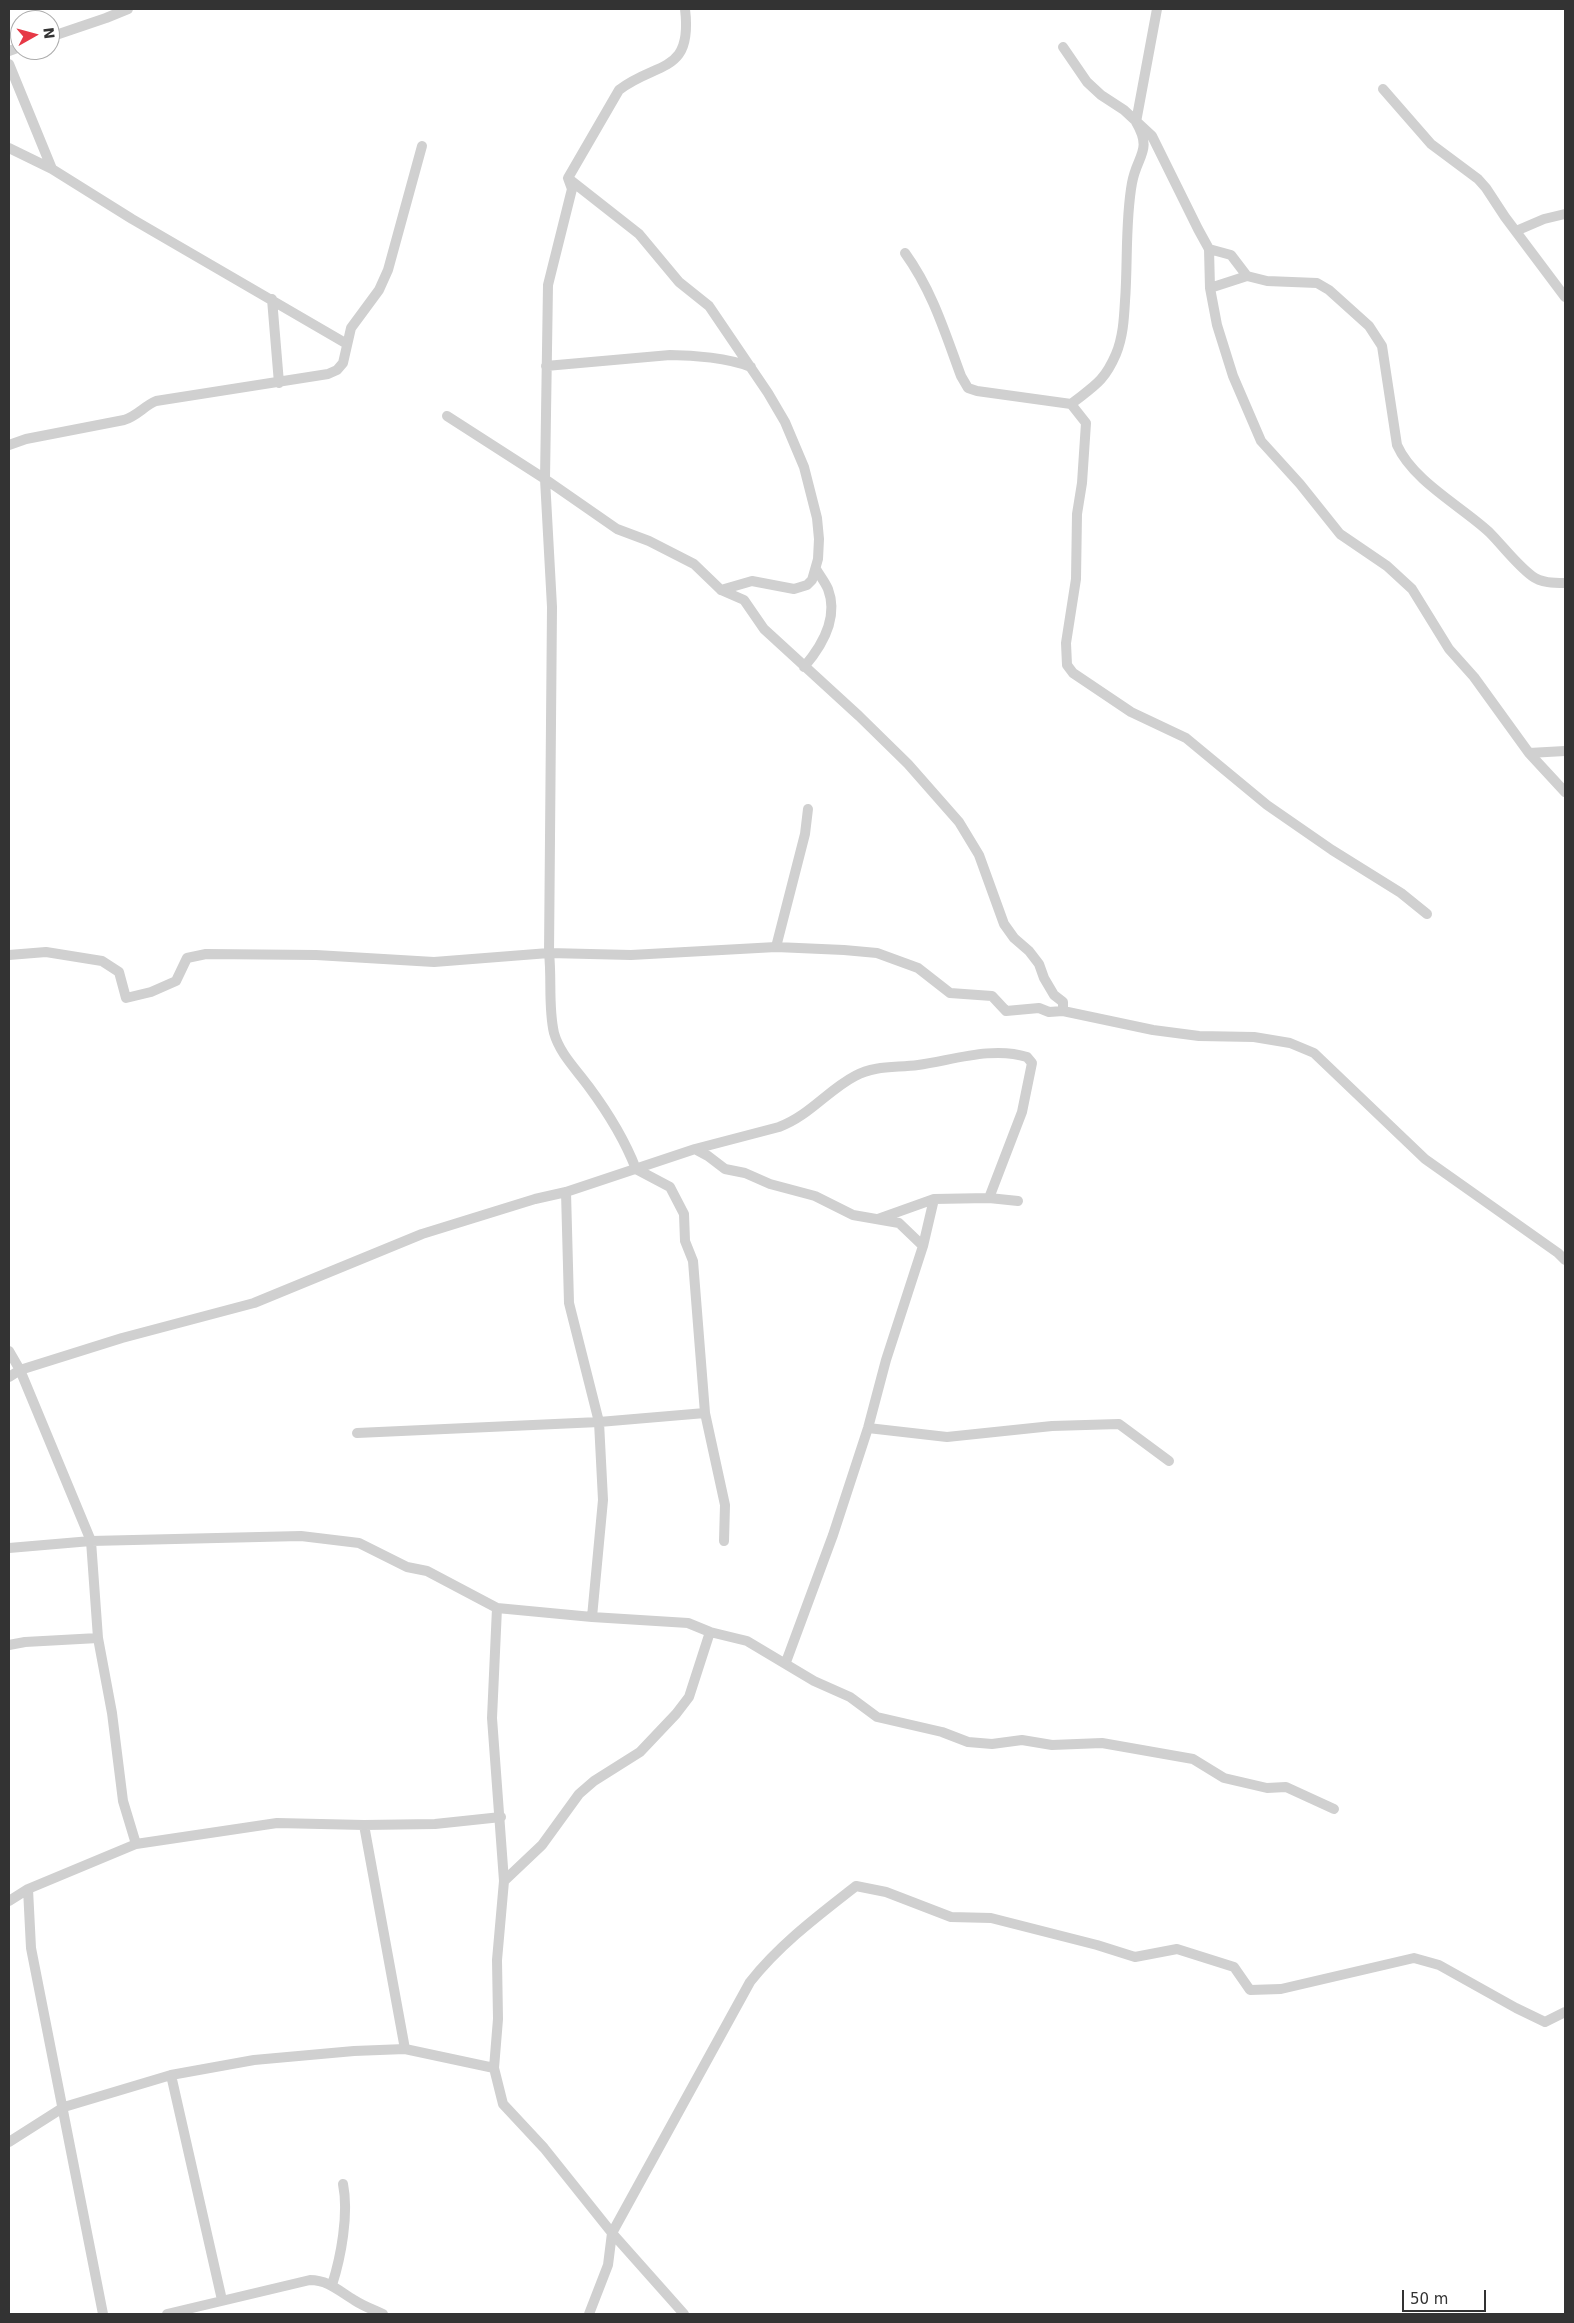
<!DOCTYPE html>
<html>
<head>
<meta charset="utf-8">
<style>
  body { margin:0 }
  #map { position:relative; width:1574px; height:2323px; overflow:hidden; background:#fff; font-family:"DejaVu Sans",sans-serif }
  canvas { display:block }
  .frame { position:absolute; inset:0; border:10px solid #333; pointer-events:none }
  .north { position:absolute; left:10px; top:10px; width:50px; height:50px; box-sizing:border-box; background:#fff; border:1px solid #adadad; border-radius:50%; rotate:83deg; font-size:14px; font-weight:700; line-height:20px; text-align:center; color:#333 }
  .north::after { content:''; display:block; margin:auto; width:18px; height:22px; background:#e63946; clip-path:polygon(50% 0,100% 100%,50% 72%,0 100%) }
  .scale { position:absolute; left:1402px; top:2290px; width:84px; height:22px; box-sizing:border-box; border:2px solid #333; border-top:0; padding-left:6px; font-size:15px; line-height:18px; white-space:nowrap; color:#333; -webkit-text-stroke:4px #fff; paint-order:stroke }
</style>
</head>
<body>
<div id="map">
<canvas width="1574" height="2323"></canvas>
<div class="frame"></div>
<div class="north">N</div>
<div class="scale">50 m</div>
</div>
<script>
const ctx = document.querySelector('canvas').getContext('2d');
ctx.lineJoin = 'round';
function trace(path, color, width, dash) { ctx.strokeStyle = color; ctx.lineWidth = width; ctx.lineCap = dash ? 'butt' : 'round'; ctx.setLineDash(dash || []); ctx.stroke(path); }
trace(new Path2D(`
  M685,9c8,66 -29,52 -66,81l-51,88 4,11 -24,96 -3,194 7,128 -3,346c3,26 -1,54 5,80 6,21 22,36 35,54 20,27 35,51 47,82l34,18 14,27 1,27 8,20 12,152 20,92 -1,36
  M50,37l56,-19 22,-9
  M1063,47l24,35 14,13 23,15 28,26 46,93 11,20 1,39 7,37 16,51 28,65 39,43 40,50 47,32 25,23 37,60 25,28 55,76 36,39
  M9,51l11,-4
  M9,64l43,105
  M1383,89l48,55 47,35 8,9 19,29 60,80
  M9,148l43,21 80,50 215,125
  M569,179l70,55 40,48 30,24 59,87 17,29 19,45 13,51 2,21 -1,20 -6,21 -5,5 -13,4 -42,-8 -31,9
  M1516,231l28,-12 21,-5
  M1209,249l22,6 16,21
  M905,253c28,39 40,80 56,123l7,12 9,3 94,13 15,19 -4,60 -5,31 -1,65 -10,64 1,22 6,8 58,39 55,26 81,67 65,45 69,43 26,21
  M1210,288l37,-12 20,5 50,2 12,7 40,36 13,20 15,99c16,36 64,61 92,87 14,14 27,32 43,44 9,7 22,7 33,7
  M272,299l7,84
  M546,366l124,-11c24,0 58,3 81,12
  M1071,404c23,-18 33,-22 45,-50 7,-17 8,-35 9,-53 3,-39 0,-80 7,-118 5,-28 21,-32 4,-61l21,-113
  M447,416l98,63 72,50 32,12 45,23 27,26 23,10 20,29 95,87 49,48 51,58 20,33 25,69 10,14 15,13 10,13 5,14 10,17 9,7v9
  M9,445l17,-6 98,-19c13,-4 20,-14 32,-19l172,-27 9,-4 6,-7 8,-35 28,-38 9,-20 34,-124
  M804,667c18,-21 35,-49 24,-78 -3,-7 -8,-13 -12,-20
  M1529,753l36,-2
  M776,947l29,-113 3,-25
  M9,955l37,-3 56,9 17,11 7,26 25,-6 25,-11 11,-23 19,-4 110,1 118,7 115,-9 82,2 145,-8 68,3 33,3 41,15 32,25 42,3 14,15 33,-3 10,4 14,-1 90,19 46,6 55,1 36,6 24,10 111,106 133,94 7,7
  M695,1149l13,7 17,13 20,4 25,11 45,12 38,19 46,8 24,23
  M566,1192l3,111 30,119 4,78 -11,117
  M878,1219l56,-20 55,-1 29,3
  M9,1351l11,19 71,171 7,97 14,75 11,88 13,43
  M9,1377l11,-7 102,-32 132,-35 168,-69 113,-35 31,-7 129,-43 84,-22c30,-11 49,-37 76,-51 20,-11 41,-8 63,-11 35,-5 75,-19 109,-8l5,6 -10,49 -33,86
  M868,1428l79,9 105,-11 67,-2 50,37
  M357,1433l242,-11 106,-9
  M9,1548l82,-7 210,-5 58,7 48,24 20,4 70,37
  M9,1645l16,-3 73,-4
  M786,1662l47,-127 35,-107 18,-68 37,-114 11,-47
  M364,1825l41,224
  M504,1881l38,-36 37,-51 15,-13 46,-29 36,-38 13,-17 21,-65
  M28,1889l3,59 72,366
  M9,1901l19,-12 108,-45 141,-21 87,2 71,-1 66,-7
  M171,2075l51,225
  M9,2142l55,-35 107,-32 83,-15 100,-9 51,-2 89,19
  M332,2285c9,-28 17,-71 11,-101
  M167,2314l143,-34c18,0 29,11 44,20 9,6 20,10 29,14
  M589,2314l19,-49 4,-32 138,-251c30,-38 69,-67 106,-96l30,6 65,25 40,1 106,27 38,12 42,-8 57,18 16,23 31,-1 133,-31 25,7 77,43 29,14 20,-10
  M684,2314l-72,-81 -68,-85 -41,-44 -9,-36 4,-49 -1,-59 7,-79 -12,-163 5,-110 95,9 96,6 22,9 37,9 67,40 36,16 27,20 65,15 26,10 24,2 30,-4 30,5 50,-2 91,16 31,19 43,10 19,-1 48,22`), '#d0d0d0', 10);
</script>
</body>
</html>
